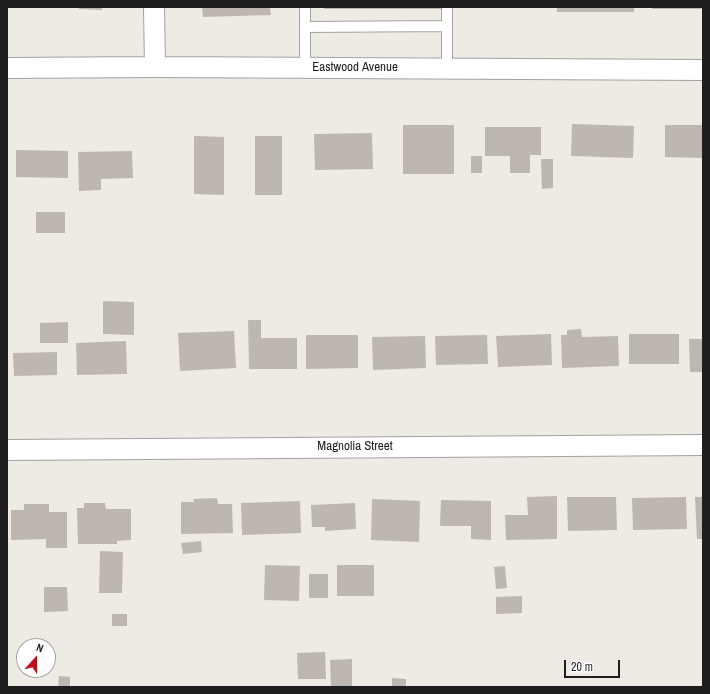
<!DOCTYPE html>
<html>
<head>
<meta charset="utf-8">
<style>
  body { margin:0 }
  #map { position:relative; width:710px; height:694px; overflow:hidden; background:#eeeae4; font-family:"Archivo Narrow",sans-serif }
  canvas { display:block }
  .frame { position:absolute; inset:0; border:8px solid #1e1e1e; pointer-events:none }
  .north { position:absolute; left:16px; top:638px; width:40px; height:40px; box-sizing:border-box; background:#fff; border:1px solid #a5a5a5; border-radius:50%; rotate:21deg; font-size:11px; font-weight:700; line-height:16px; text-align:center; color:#1e1e1e }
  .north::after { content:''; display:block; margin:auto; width:14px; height:18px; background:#bc0f19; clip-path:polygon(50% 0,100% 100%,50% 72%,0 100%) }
  .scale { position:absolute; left:564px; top:660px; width:56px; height:18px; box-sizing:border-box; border:2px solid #1e1e1e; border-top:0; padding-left:5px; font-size:12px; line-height:14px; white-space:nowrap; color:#1e1e1e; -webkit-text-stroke:3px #fff; paint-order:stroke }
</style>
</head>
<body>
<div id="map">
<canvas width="710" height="694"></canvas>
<div class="frame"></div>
<div class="north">N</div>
<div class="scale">20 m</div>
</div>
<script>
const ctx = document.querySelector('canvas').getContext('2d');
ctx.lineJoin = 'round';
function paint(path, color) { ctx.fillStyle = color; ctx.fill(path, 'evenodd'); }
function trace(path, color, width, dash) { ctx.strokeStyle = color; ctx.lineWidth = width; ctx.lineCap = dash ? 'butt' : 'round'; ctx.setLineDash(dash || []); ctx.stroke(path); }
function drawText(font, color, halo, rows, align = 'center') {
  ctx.font = font + ' "Archivo Narrow",sans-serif'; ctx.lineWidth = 3; ctx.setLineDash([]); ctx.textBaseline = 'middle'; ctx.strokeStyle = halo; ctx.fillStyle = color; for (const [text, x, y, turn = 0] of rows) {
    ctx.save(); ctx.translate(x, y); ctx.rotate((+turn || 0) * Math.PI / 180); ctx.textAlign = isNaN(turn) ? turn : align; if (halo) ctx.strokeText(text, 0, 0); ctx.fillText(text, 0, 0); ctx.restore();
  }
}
paint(new Path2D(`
  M79,7h23v3l-23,-1z
  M202,7h68l1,8 -68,2z
  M324,7h117v2h-117z
  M557,7h77v5h-77z
  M652,7h51v2h-51z
  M572,124l62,2 -1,32 -62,-2z
  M403,125h51v49h-51z
  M665,125h38v33l-38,-1z
  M485,127h56v28h-11v18h-20v-17h-25z
  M372,133l1,36 -58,1 -1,-36z
  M194,136l30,1v58l-30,-1z
  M255,136h27v59h-27z
  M16,150l52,1v27l-52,-1z
  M132,151l1,27 -32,1v11l-22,1 -1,-39z
  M471,156h11v17h-11z
  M541,159h12v29l-11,1z
  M36,212h29v21h-29z
  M103,301l31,1v33l-31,-1z
  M248,320h13v18h36v31h-48z
  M68,322v21h-28v-20z
  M581,329l1,8 36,-1 1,30 -57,2 -1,-33h6v-5z
  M234,331l2,37 -56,3 -2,-38z
  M551,334l1,31 -54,2 -2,-31z
  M629,334h50v30h-50z
  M306,335h52v33l-52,1z
  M487,335l1,29 -52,1 -1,-29z
  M425,336l1,32 -53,2 -1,-33z
  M689,339h14v33h-13z
  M126,341l1,33 -50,1 -1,-32z
  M57,352v23l-43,1 -1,-23z
  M557,496v43l-51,1 -1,-25h23l-1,-18z
  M567,497h49l1,33 -49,1z
  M686,497l1,32 -54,1 -1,-32z
  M695,497h8v42h-6z
  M217,498l1,6h14l1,29 -52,1v-32h13l-1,-3z
  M372,499l48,2 -1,41 -48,-2z
  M441,500l50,1v39l-20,-1v-13h-31z
  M300,501l1,32 -59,2 -1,-32z
  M84,503h21l1,6h25v31l-14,1v3h-39l-1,-36h7z
  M355,503l1,26 -31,2v-4h-13l-1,-22z
  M24,504h25v8h18v36h-21v-9l-35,1v-30h13z
  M201,541l1,11 -19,2 -2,-11z
  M100,551l23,1 -1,41h-23z
  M265,565l35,1 -1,35 -35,-1z
  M337,565h37v31h-37z
  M505,566l2,22 -11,1 -2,-22z
  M309,574h19v24h-19z
  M44,587h23l1,24 -24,1z
  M522,596v17l-26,1v-17z
  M112,614h15v12h-15z
  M325,652l1,27h-28l-1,-26z
  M352,659v28h-21l-1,-27z
  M59,676l11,1v10h-12z
  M392,678l14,1v8h-14z`), '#beb6b1');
const service = new Path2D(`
  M305,7v61
  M447,7v62
  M305,27l142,-1`);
const minor = new Path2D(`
  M154,7l1,60
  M7,68l148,-1 548,3
  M7,450l696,-5`);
trace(service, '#a2a2a2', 12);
trace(minor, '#a2a2a2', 22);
trace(service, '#fff', 10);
trace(minor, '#fff', 20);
drawText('13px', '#1e1e1e', '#fff', [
  ["Eastwood Avenue",355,68],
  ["Magnolia Street",355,447]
]);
</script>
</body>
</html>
